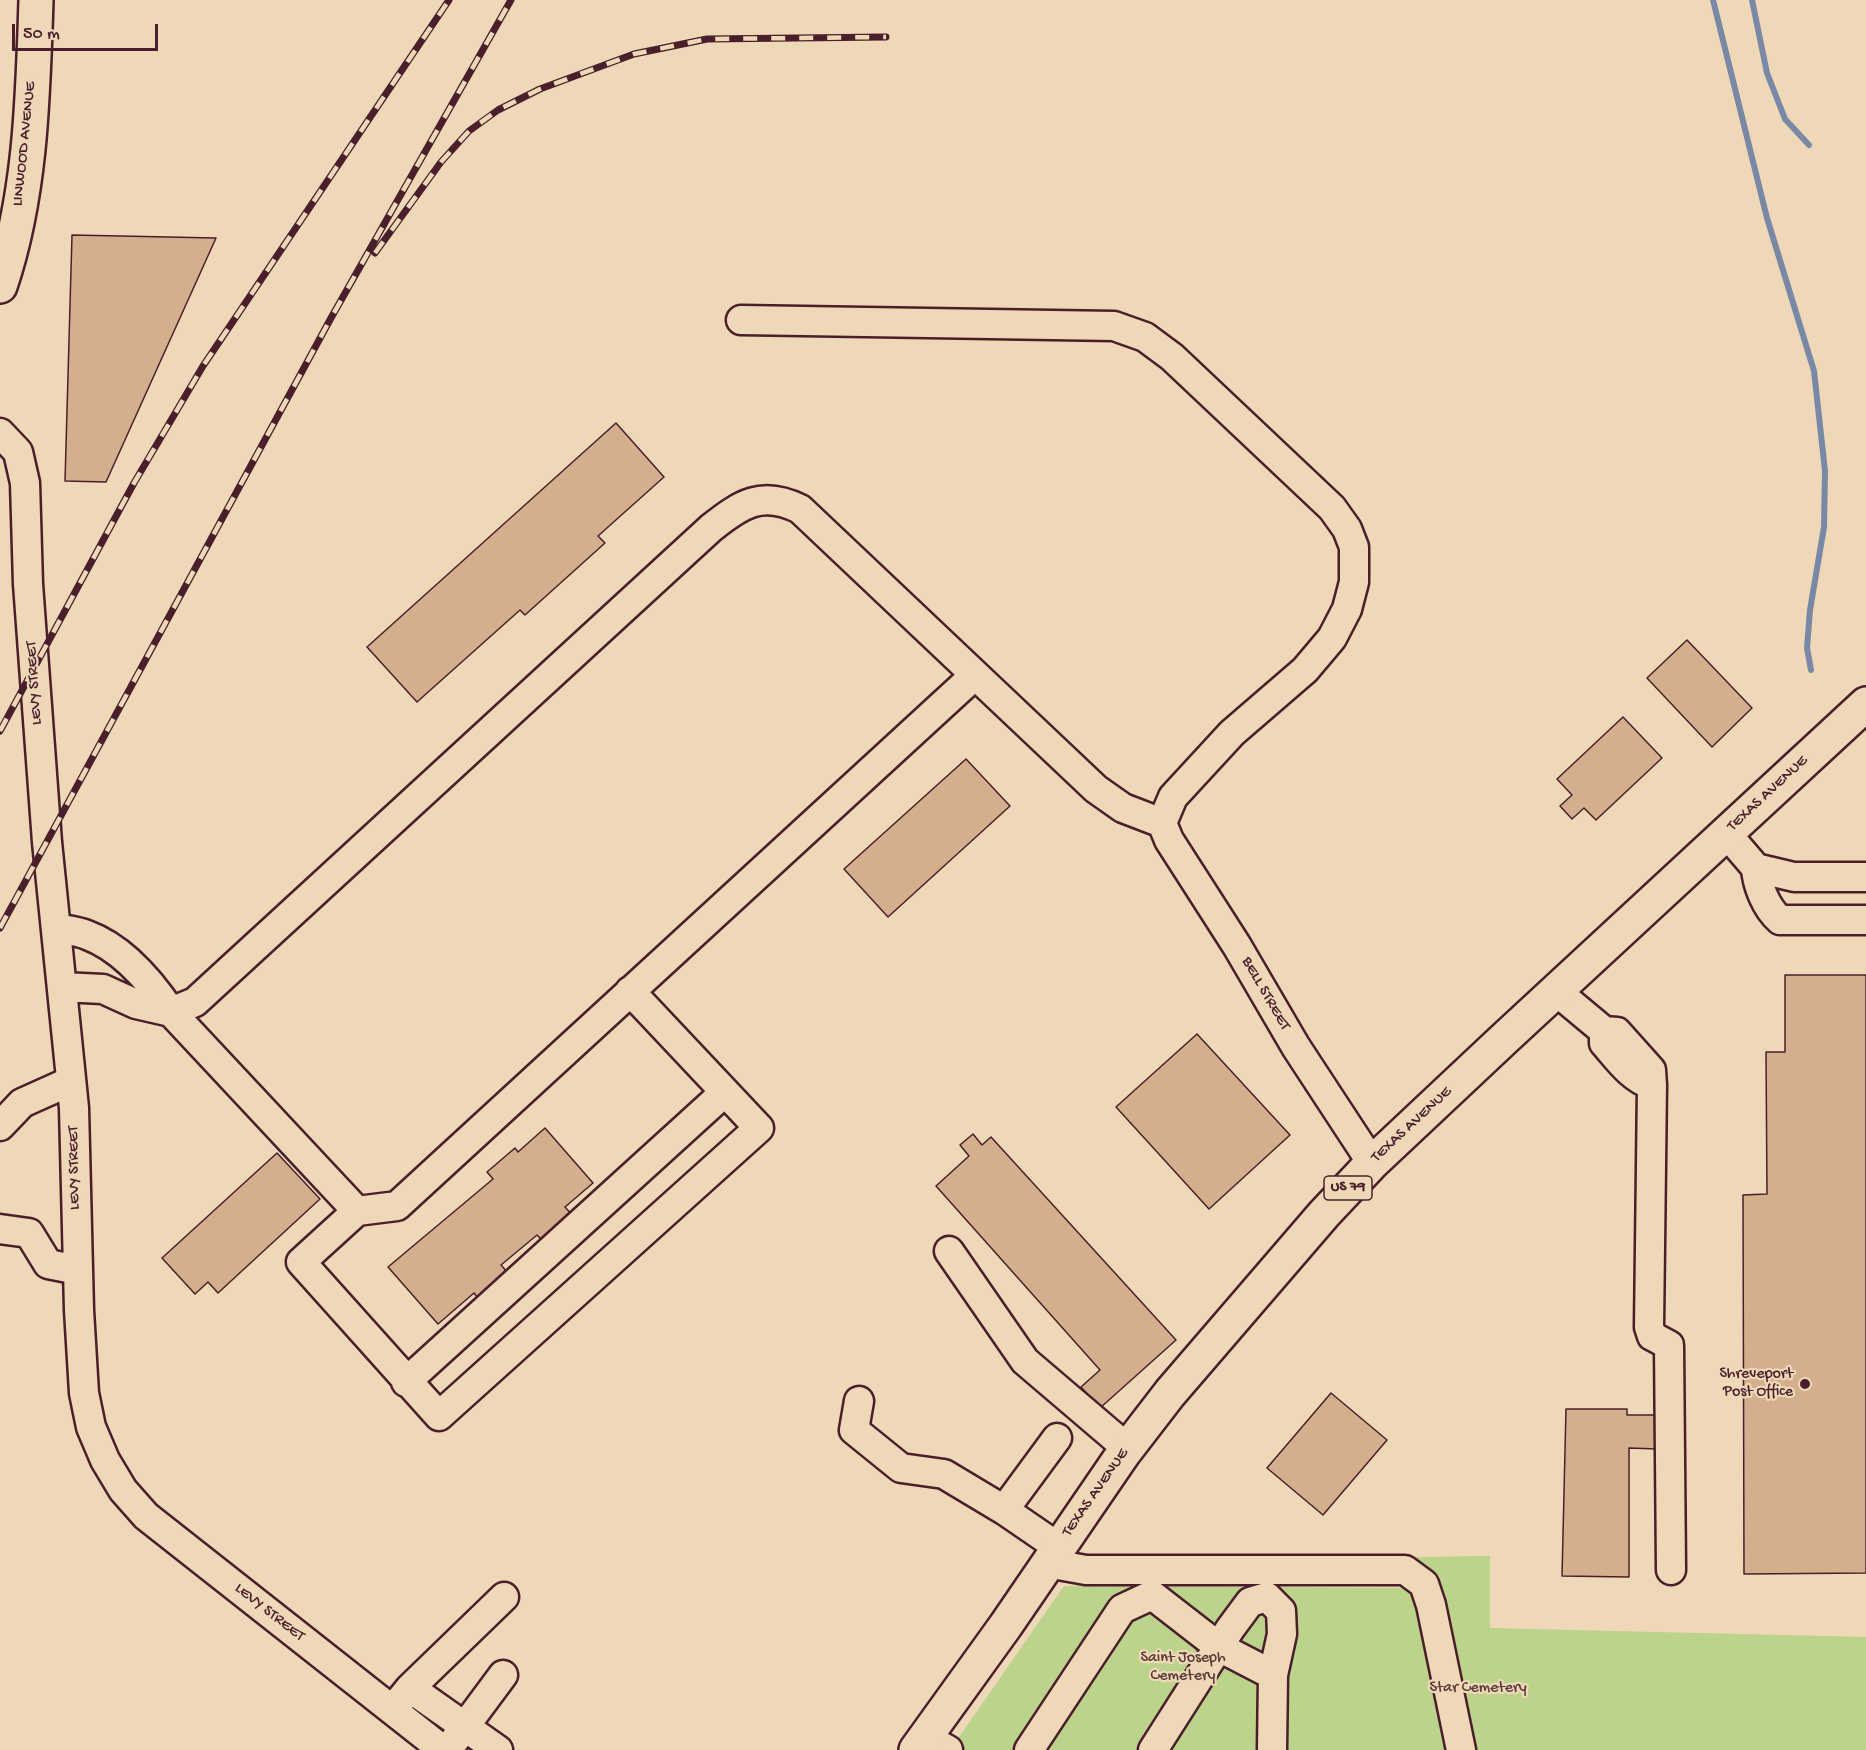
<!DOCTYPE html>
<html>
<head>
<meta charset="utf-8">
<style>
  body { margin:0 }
  #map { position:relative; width:1866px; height:1750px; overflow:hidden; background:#eed8b7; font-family:"Gochi Hand",sans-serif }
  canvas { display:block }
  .scale { position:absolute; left:12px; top:24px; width:146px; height:27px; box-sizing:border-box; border:3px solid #4a1f2b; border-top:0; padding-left:8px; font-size:18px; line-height:21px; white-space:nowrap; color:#4a1f2b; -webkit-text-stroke:4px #eed8b7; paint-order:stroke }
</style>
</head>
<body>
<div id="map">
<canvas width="1866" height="1750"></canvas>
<div class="scale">50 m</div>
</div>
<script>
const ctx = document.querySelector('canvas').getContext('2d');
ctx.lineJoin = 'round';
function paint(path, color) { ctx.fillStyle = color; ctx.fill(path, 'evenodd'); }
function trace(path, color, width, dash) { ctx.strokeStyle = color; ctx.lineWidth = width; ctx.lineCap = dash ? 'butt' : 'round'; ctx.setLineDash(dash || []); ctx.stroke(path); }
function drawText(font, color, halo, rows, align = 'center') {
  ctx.font = font + ' "Gochi Hand",sans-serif'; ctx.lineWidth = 4.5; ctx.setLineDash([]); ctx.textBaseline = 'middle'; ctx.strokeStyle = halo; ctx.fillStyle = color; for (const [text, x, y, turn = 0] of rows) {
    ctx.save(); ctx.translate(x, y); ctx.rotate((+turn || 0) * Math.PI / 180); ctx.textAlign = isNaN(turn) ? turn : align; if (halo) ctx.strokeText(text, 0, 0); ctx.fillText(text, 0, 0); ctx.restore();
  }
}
paint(new Path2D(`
  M1490,1556v72l376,9v113h-916l114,-164 353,2 -1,-31z`), '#bbd38a');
trace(new Path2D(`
  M1713,0l54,218 47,153 11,100 -1,56 -14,83 -3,38 4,22
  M1752,0l15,73 18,46 24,26`), '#7988a5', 6);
const building = new Path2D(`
  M72,235l144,3 -110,244 -41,-1z
  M616,423l48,54 -66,59 7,7 -80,72 -5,-5 -103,92 -50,-55z
  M1687,640l65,68 -40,39 -65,-69z
  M1623,717l39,41 -66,62 -12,-12 -12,11 -12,-13 12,-11 -15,-16z
  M966,759l44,47 -122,111 -44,-48z
  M1785,975h81v598l-122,1 -1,-379 24,-1 -1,-142h19z
  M1197,1034l93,101 -81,74 -93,-102z
  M545,1128l48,55 -28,24 9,10 -30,25 -7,-7 -36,30 9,10 -30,26 -6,-8 -36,31 -50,-57 105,-88 -6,-7 28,-24 3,4z
  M973,1134l9,11 9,-8 185,203 -76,68 -19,-21 19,-17 -164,-184 33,-30 -9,-11z
  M277,1153l43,46 -102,94 -10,-11 -13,12 -33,-36z
  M1331,1393l56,47 -64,75 -56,-47z
  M1566,1409h61v6h30v34l-28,-1v129l-67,-1z`);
paint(building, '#d4af8d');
trace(building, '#4a1f2b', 1.5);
const minor = new Path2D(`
  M741,320l373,6 31,11 27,20 160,151 15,21 7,18v35l-7,27 -15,29 -27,32 -73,63 -59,64 -11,26
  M0,433l18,19 7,31 3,101 19,258 27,266 5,202 5,83 7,34 14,33 18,30 23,26 297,234
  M975,675l-578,531 -40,5 -186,-199 24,-10 516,-474c30,-24 51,-38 89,-19l296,280 27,19 39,15
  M1162,823l7,17 68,106 59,101 76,116
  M1726,833l30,35 38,9h72
  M1756,868c1,17 10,40 24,52h86
  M56,928c10,2 22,3 31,7 35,13 64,47 84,77l-35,-8 -33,-15 -41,-2
  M1556,991l48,40 13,1 34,38 1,15c-21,-7 -33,-25 -48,-42v-12
  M1652,1085l-3,242 3,9 17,9 2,225
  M0,1126l22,-23 49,-22
  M357,1211l-56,51 138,154 320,-288 -129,-137
  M0,1229l29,4 19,31 30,6
  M949,1251l76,110 102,87
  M406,1382l319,-290
  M859,1401l-5,29 47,38 43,6 60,36
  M1057,1438l-53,72 54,37
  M1047,1563l39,7h319l19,14 7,21 30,145
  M410,1688l94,-91
  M392,1710l18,-22 88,62
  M925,1737l23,13
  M454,1741l49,-66
  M1029,1750l93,-141 30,-14 67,52 54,28 -1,75
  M1153,1750l77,-121 20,-27 17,-5 14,14 1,23 -9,41`);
const major = new Path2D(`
  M0,286c31,-91 33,-191 36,-286
  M916,1750l90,-125 117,-171 47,-61 154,-179 48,-51 132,-124 362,-335`);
trace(minor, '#4a1f2b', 33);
trace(major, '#4a1f2b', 38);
trace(minor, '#eed8b7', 28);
trace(major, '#eed8b7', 33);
const rail = new Path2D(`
  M375,253l66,-91 28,-31 29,-21 42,-21 94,-35 73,-15 179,-2
  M0,731l134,-248 69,-117 246,-366
  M0,928l331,-610 180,-318`);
trace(rail, '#4a1f2b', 7);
trace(rail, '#eed8b7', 4.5, [14]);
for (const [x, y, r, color] of [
  [1805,1384,6,"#4a1f2b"]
]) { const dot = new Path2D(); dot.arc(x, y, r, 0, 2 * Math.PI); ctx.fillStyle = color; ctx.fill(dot); trace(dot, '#eed8b7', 2); }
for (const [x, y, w] of [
  [1348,1188,48]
]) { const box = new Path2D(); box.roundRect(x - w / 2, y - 12, w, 24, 4.5); ctx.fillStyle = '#eed8b7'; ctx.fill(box); trace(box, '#4a1f2b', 1.5); }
drawText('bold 15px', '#4a1f2b', null, [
  ["US 79",1348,1188]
]);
drawText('16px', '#4a1f2b', '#eed8b7', [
  ["LINWOOD AVENUE",25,144,-84],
  ["LEVY STREET",35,683,-94],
  ["TEXAS AVENUE",1768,794,-43],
  ["BELL STREET",1265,994,60],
  ["TEXAS AVENUE",1412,1125,-43],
  ["LEVY STREET",75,1168,-91],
  ["TEXAS AVENUE",1096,1493,-55],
  ["LEVY STREET",269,1613,38]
]);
drawText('16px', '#4a1f2b', '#eed8b7', [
  ["Shreveport",1793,1375],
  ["Post Office",1793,1393]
], 'right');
drawText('16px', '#5b3a39', '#eed8b7', [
  ["Saint Joseph",1183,1659],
  ["Cemetery",1183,1677],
  ["Star Cemetery",1478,1689]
]);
</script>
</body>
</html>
